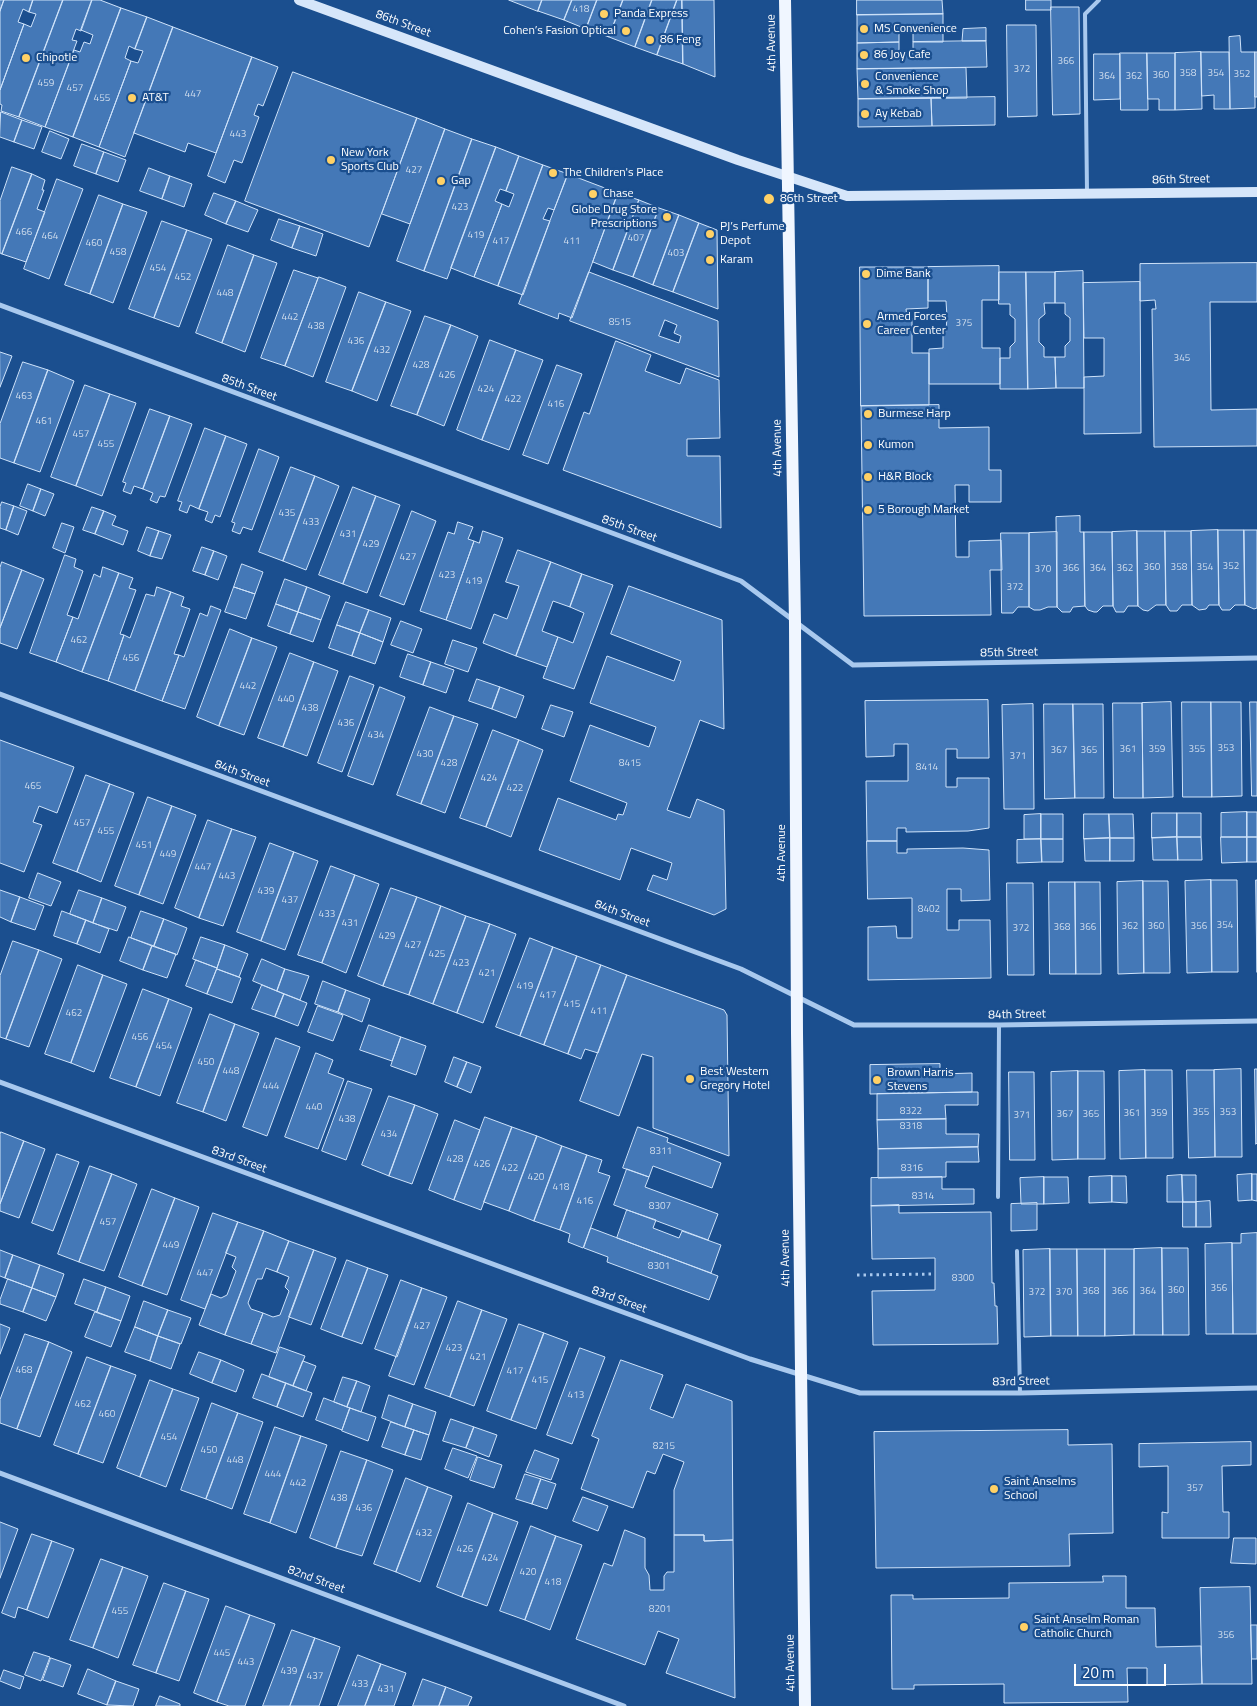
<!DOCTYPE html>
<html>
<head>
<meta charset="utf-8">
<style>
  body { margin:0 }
  #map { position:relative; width:1257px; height:1706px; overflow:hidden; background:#1b4f8f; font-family:"Titillium Web",sans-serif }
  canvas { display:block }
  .scale { position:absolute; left:1074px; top:1664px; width:92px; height:22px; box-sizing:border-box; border:2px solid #fff; border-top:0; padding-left:6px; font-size:15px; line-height:18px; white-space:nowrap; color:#fff; -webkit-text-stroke:4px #1b4f8f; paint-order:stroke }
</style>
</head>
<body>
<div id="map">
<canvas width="1257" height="1706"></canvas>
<div class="scale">20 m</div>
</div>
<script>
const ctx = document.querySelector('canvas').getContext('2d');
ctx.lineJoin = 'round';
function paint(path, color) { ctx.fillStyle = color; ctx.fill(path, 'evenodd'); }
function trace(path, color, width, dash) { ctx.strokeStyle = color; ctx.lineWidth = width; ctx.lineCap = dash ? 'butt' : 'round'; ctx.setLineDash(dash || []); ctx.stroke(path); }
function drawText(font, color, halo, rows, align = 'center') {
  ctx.font = font + ' "Titillium Web",sans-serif'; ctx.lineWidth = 4.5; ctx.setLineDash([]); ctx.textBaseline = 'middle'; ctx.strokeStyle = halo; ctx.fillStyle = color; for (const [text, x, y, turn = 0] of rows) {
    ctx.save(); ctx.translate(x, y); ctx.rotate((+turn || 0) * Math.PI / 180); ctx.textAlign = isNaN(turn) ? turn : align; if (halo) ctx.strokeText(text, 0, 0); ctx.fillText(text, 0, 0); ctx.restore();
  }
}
const building = new Path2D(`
  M0,0h4l-4,11z
  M4,0h29l-4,12 -6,-3 -5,13 6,2 -24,66v-79z
  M33,0h30l-44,117 -18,-6 1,-6 -2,-1v-14l24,-66 7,3 5,-13 -7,-2z
  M63,0h29l-11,31 -5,-2 -4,11 5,1 -32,86 -26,-10z
  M92,0h8l21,8 -48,129 -28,-10 29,-77 6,2 4,-10 6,2 3,-9 -12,-5z
  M509,0h33l-4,11z
  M542,0h30l-8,20 -26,-9z
  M572,0h25l-11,29 -22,-9z
  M597,0h26l-14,37 -23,-8z
  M623,0h29l-17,47 -26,-10z
  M652,0h25l-20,55 -22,-8z
  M677,0h5l1,64 -26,-9z
  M682,0h32l1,77 -32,-13z
  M857,0h85l1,14 -86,1z
  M1026,0h25v10h-25z
  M1051,7h28l1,107 -27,1z
  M121,8l26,9 -12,32 -6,-3 -4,12 6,3 -32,86 -26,-10z
  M943,14v28h-30v-10h-14v10l-42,1v-28z
  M147,17l26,10 -48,130 -26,-10 32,-86 7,2 5,-12 -8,-2z
  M1007,25h29l1,91 -29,1z
  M173,27l79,30 -36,96 -28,-10 -3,9 -51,-19z
  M986,28v13h-24l1,-12z
  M1240,36l1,16h14v56l-25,1 -1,-72z
  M986,41l1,26 -130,2v-26l42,-1v11h14v-11z
  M1201,52h28l1,57h-16v-14l-12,1z
  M1201,52l1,57 -27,1v-57z
  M1255,52h2v45h-2z
  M1120,53h27l1,57h-27z
  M1147,53h28v57h-16v-11h-11z
  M1094,54h26v45l-26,1z
  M252,57l26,10 -15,39 -5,-2 -4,11 5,2 -17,46 -8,-3 -9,23 -17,-7z
  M966,68l1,30 -109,1 -1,-30z
  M293,72l124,46 -48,129 -124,-46z
  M995,97v28l-63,1 -1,-28z
  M931,98l1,28 -74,1v-28z
  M1,112l21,8 -8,22 -14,-5z
  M417,118l28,11 -35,95 -28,-10z
  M22,120l20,7 -8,22 -20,-7z
  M445,129l27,10 -48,132 -27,-10z
  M50,131l19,8 -8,20 -19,-7z
  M472,139l24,8 -49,132 -23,-8z
  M82,144l22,8 -8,22 -22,-8z
  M496,147l23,9 -13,35 -6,-2 -5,12 7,3 -28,73 -23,-9z
  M104,152l22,8 -8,22 -22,-8z
  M519,156l24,9 -45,121 -24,-9 28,-73 7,3 5,-13 -8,-3z
  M543,165l25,9 -14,36 -6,-2 -5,11 7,2 -27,74 -25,-9z
  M12,167l20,7 -30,80 -2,-1v-52z
  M149,168l21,8 -8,23 -22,-8z
  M32,174l13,6 -3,10h2l-7,19 8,3 -19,50 -24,-8z
  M568,174l50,19 -46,125 -13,-5 -1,6 -39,-15z
  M170,176l22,8 -8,23 -22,-8z
  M57,179l26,10 -34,90 -25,-10z
  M214,193l22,8 -10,23 -21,-9z
  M618,193l21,7 -26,70 -20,-8z
  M99,195l24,9 -33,90 -25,-9z
  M639,200l20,8 -26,69 -20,-7z
  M236,201l22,9 -10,22 -22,-8z
  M123,204l24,8 -34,91 -23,-9z
  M659,208l20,7 -26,70 -20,-8z
  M679,215l20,8 -26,69 -20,-7z
  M279,219l21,7 -8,22 -21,-8z
  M162,221l25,9 -33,88 -25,-9z
  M699,223l18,7 1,79 -45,-17z
  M300,226l23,8 -7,22 -24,-8z
  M187,230l25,9 -33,88 -25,-9z
  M228,245l26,10 -32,88 -26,-10z
  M254,255l23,8 -32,89 -23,-9z
  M1257,263v39h-47l1,108 46,-1v37l-103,1 -2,-138h4l-1,-9 -15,1v-37z
  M999,266v34h-17v48h18v36h-71v-35l14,-1v-13l3,-4 1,-14 -1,-16h-18v-34z
  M860,267h68v41l-22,1 1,9h5v35h17v52l-68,1z
  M294,270l24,8 -33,88 -24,-8z
  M1083,271l1,117h-28l-1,-31h10v-11l5,-5v-23l-5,-4v-11h-10v-31z
  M589,272l129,49 1,56 -149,-56zM665,320l12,5 -3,8 7,3 -2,7 -20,-7z
  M999,272h27l2,117h-28v-31h10v-11l5,-5v-23l-5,-4v-11h-11z
  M1026,272h29v31h-11l1,11 -6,5v23l5,5v10h11l1,31 -28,1z
  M319,277l27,10 -33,90 -28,-11z
  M1140,282l1,151 -57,1v-57l20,-1v-38h-20l-1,-55z
  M359,292l27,10 -34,89 -26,-9z
  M386,302l25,9 -34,90 -25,-10z
  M425,316l26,9 -34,90 -26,-9z
  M451,325l27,11 -34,90 -27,-11z
  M490,340l26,10 -34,90 -25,-10z
  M616,341l35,14 -6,16 35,13 6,-16 33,12 1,58 -33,1v17h33l1,72 -158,-58 21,-58 5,2z
  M516,350l27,10 -34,90 -27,-10z
  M0,352l12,4 -12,31z
  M23,362l25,8 -34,93 -14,-5v-34z
  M557,365l25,9 -34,90 -25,-9z
  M48,370l26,11 -34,91 -26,-9z
  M85,385l25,9 -34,92 -25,-9z
  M110,394l26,9 -34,93 -26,-10z
  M939,405v23l50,-1v43h12v32h-32v-17h-14l1,72h13v-16l32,-1 1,30h-12l1,45 -127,1 -3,-210z
  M150,409l20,7 -27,73 -9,-3 -3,8 -8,-3 3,-8 -3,-1z
  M170,416l22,8 -27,73 -5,-1 -3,7 -7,-3 3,-7 -10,-4z
  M205,428l21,8 -27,73 -9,-4 -3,8 -8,-3 3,-8 -4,-1z
  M226,436l21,8 -27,73 -5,-2 -3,8 -7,-3 3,-8 -9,-3z
  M259,449l20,8 -27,73 -9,-3 -3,7 -8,-3 3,-8 -3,-1z
  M291,467l24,9 -32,85 -24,-9z
  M315,476l24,10 -33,84 -23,-9z
  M28,484l13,5 -8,22 -13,-5z
  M353,487l23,9 -33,88 -24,-9z
  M41,489l13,5 -9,22 -12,-5z
  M376,496l24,9 -33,88 -24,-9z
  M2,502l12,4 -8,24 -6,-2v-21z
  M14,506l13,5 -9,24 -12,-5z
  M92,507l12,4 -9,23 -12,-4z
  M104,511l12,5 -4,9 16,6 -5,14 -28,-11z
  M412,511l24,10 -32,84 -24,-9z
  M1080,516v16h4l1,74 -12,1 -3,5h-8l-5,-5 -1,-90z
  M458,522l15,5 -5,12 6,2 -28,79 -26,-9 28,-79 6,2z
  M62,523l12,4 -9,26 -12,-5z
  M147,527l12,4 -9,25 -12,-5z
  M1218,530h26l1,75h-10l-5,5h-8l-3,-5z
  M1218,530l1,75h-10l-3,4 -7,1 -7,-5 -1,-74z
  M1244,530h13v78l-3,1 -9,-4z
  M159,531l12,4 -9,24 -12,-3z
  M483,531l20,7 -32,91 -25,-9 28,-79 5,2z
  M1137,531h28l1,74h-10l-8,6 -5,-1 -5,-4z
  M1137,531l1,75h-10l-4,6h-8l-3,-6 -1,-74z
  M1165,531h26l1,74h-10l-5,6h-7l-4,-6z
  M1057,532v75h-9l-8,3h-6l-5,-3v-74z
  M1084,532h28l1,74h-10l-6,6h-3l-6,-2 -3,-4z
  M1001,533h28v74h-11l-5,6h-11z
  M202,547l12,4 -9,24 -12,-4z
  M518,550l33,12 -35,94 -33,-13 11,-29 13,5 12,-33 -13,-4z
  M214,551l13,5 -9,24 -13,-5z
  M65,555l11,4 -2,8 9,4 -16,44 6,2 -17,45 -26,-9z
  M2,562l20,8 -22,58v-60z
  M551,562l31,12 -12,33 -17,-6 -11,30 16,6 -11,30 -31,-11z
  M242,564l21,8 -8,22 -21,-7z
  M103,567l16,6 -37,99 -26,-10 17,-45 5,2 16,-45 6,3z
  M22,570l22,9 -27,70 -17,-6v-15z
  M119,573l14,5 -4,10 7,2 -16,44 4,1 -16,46 -26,-9z
  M582,574l31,11 -39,104 -31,-11 15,-41 15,6 11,-30 -14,-6z
  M285,579l22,8 -9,25 -22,-8z
  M629,586l93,34 2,109 -24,-9 -33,90 23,8 7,-19 27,11 2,99 -12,6 -67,-25 6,-15 14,5 5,-17 -41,-15 -11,32 -81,-30 19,-52 58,22 2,-6 5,1 4,-12 -57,-22 20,-56 59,22 7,-20 -66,-24 17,-47 67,25 7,-20 -70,-27z
  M157,587l14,5 -36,99 -27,-10 16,-46 6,3 16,-44 8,2z
  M234,587l21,7 -9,25 -21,-7z
  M307,587l23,9 -9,24 -23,-8z
  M171,592l13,5 -3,9 9,3 -16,45 5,1 -17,46 -27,-10z
  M346,602l23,8 -9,23 -23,-8z
  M276,604l22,8 -8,22 -22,-8z
  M211,606l10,4 -36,99 -23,-8 17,-46 5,2 16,-44 7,3z
  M369,610l22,8 -8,24 -23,-9z
  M298,612l23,8 -8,22 -23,-8z
  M401,621l21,8 -9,24 -22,-8z
  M337,625l23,8 -8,23 -23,-8z
  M230,629l22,9 -33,88 -22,-9z
  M360,633l23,9 -8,22 -23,-8z
  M252,638l25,9 -33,88 -25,-9z
  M453,640l24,8 -9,24 -23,-8z
  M290,653l24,9 -31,85 -25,-9z
  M408,654l23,8 -8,23 -23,-8z
  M314,662l24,9 -31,85 -24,-9z
  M431,662l23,8 -8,23 -23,-8z
  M350,676l24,9 -32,87 -24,-9z
  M477,679l23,8 -8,22 -23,-8z
  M380,687l25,10 -32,88 -25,-9z
  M500,687l24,9 -8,22 -24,-9z
  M988,700l1,58h-32v-9h-11v38h11v-9h32v50l-21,3 -62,1v-4h-9v13h-30l-1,-60h42v-37h-14v12l-28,1 -1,-56z
  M1171,702l2,95 -30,1 -1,-95z
  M1182,702h29l1,95h-29z
  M1211,702h30l1,94 -30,1z
  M1250,702h7v94h-5z
  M1113,703h29l1,95h-29z
  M1033,704l1,105h-30l-2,-104z
  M1044,704h29l2,94 -30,1z
  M1073,704h30l1,94h-29z
  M551,705l22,7 -9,25 -22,-8z
  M430,707l24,9 -33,88 -24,-9z
  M454,716l24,8 -33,89 -24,-9z
  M493,730l26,10 -33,87 -26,-9z
  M0,740l74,27 -17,46 -18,-7 -6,16 9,3 -18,47 -24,-9z
  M519,740l24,10 -32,87 -25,-10z
  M86,775l24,9 -33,88 -24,-9z
  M110,784l24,9 -33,89 -24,-10z
  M148,797l24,9 -33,89 -24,-9z
  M172,806l24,9 -33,89 -24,-9z
  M1247,812v25h-26v-24z
  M1247,812h10v25h-10z
  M1152,813h25v24l-25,1z
  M1177,813h24v24h-24z
  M1041,814h22v25h-22z
  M1041,814v25h-17v-24z
  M1084,814h25l1,24 -26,1z
  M1109,814h24l1,24h-24z
  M208,820l24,9 -33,89 -24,-10z
  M232,829l24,8 -33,89 -24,-8z
  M1177,837h24l1,23h-24z
  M1177,837l1,23h-25l-1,-22z
  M1221,837h26v25l-25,1z
  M1247,837h10v25h-10z
  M1110,838v23h-25l-1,-22z
  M1110,838h24v23h-24z
  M1041,839h22v23h-21z
  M1041,839l1,23 -25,1v-23z
  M867,841h30v12h10v-4l56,-1 26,2 1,50 -29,1v-12h-14v41h12v-10h31l1,58 -123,2v-53l28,-1 1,12h15v-40l-44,1z
  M270,843l24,9 -33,89 -24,-9z
  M294,852l24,9 -33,89 -24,-9z
  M331,866l24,9 -33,88 -24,-8z
  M38,873l23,9 -10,24 -22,-8z
  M355,875l24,9 -33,89 -24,-10z
  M1211,880h26l1,92h-26z
  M1211,880l1,92 -25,1 -2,-92z
  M1256,880h1v92z
  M1143,881h25l2,92h-26z
  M1143,881l1,92 -26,1 -1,-92z
  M1049,882h26l1,92h-26z
  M1075,882h25l1,92h-25z
  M1007,883h26l1,92h-26z
  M391,888l26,9 -34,89 -25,-10z
  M0,890l20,7 -9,25 -11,-5z
  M79,890l23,8 -9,25 -23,-9z
  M20,897l24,9 -9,24 -24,-8z
  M417,897l24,9 -32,89 -26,-9z
  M102,898l24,9 -9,24 -24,-8z
  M441,906l25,10 -33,88 -24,-9z
  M62,911l24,9 -9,24 -23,-8z
  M141,911l23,8 -10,27 -23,-8z
  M466,916l24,8 -33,89 -24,-9z
  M164,919l23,9 -10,27 -23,-9z
  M86,920l23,9 -9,24 -23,-9z
  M490,924l26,10 -33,89 -26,-10z
  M129,937l23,9 -9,24 -23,-9z
  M201,937l24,8 -8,23 -24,-9z
  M530,938l23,9 -33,89 -24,-9z
  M13,941l26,9 -33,89 -6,-2v-61z
  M225,945l23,9 -9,23 -22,-8z
  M152,946l24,8 -9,24 -24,-8z
  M553,947l24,9 -33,89 -24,-9z
  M39,950l23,9 -33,88 -23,-8z
  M577,956l24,9 -33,89 -24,-9z
  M262,959l23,10 -8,22 -24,-10z
  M196,960l21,8 -10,26 -21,-8z
  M78,965l25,10 -32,88 -26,-9z
  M601,965l26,10 -29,78 -13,-4 -4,10 -13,-5z
  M217,969l24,9 -9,25 -25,-9z
  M285,969l24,7 -9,24 -23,-9z
  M103,975l24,9 -33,88 -23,-9z
  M627,975l97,35 3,5 2,141 -76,-28v-71l-11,-3 -23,62 -39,-15z
  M323,981l23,9 -8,22 -23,-8z
  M262,985l22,9 -9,23 -23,-8z
  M143,989l26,10 -33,88 -26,-9z
  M346,990l24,9 -8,23 -24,-10z
  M284,994l23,9 -9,23 -23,-9z
  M169,999l23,9 -32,88 -24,-9z
  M318,1006l25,9 -10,26 -25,-9z
  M210,1014l25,10 -32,88 -26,-9z
  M235,1024l24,9 -33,88 -23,-9z
  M369,1025l32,12 -9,24 -32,-11z
  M401,1037l25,9 -10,29 -25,-9z
  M276,1038l24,9 -33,89 -24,-9z
  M316,1053l17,7 -5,13 16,6 -26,70 -33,-12z
  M454,1057l13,5 -10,25 -12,-5z
  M467,1062l14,5 -10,26 -14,-6z
  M940,1064v10l32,-1v19l-102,2v-29z
  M1241,1069l1,88h-27l-1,-87z
  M1255,1069h2v74l-1,1z
  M1145,1070h27l1,88h-27z
  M1145,1070l1,88 -26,1 -1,-88z
  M1187,1070h27l1,87 -26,1z
  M1078,1071h26l1,88h-27z
  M1078,1071v88l-26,1 -1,-88z
  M1009,1072h25l1,88h-25z
  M348,1081l24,8 -26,71 -24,-9z
  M972,1092h6v13h-33l1,14 -69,1v-26z
  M389,1096l26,9 -26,71 -27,-11z
  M415,1105l23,9 -26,70 -23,-8z
  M485,1117l27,10 -31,83 -27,-10z
  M946,1119v15h33l-1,13 -100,2 -1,-29z
  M455,1120l25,10 -26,70 -25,-10z
  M512,1127l25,9 -28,75 -25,-9z
  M638,1127l30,11 -1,4 54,21 -9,25 -59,-22 -4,11 -26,-9z
  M1,1132l23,9 -24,63v-69z
  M537,1136l25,10 -28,75 -25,-10z
  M24,1141l21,8 -26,69 -19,-7v-7z
  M562,1146l25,9 -27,75 -26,-9z
  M978,1147l1,15h-33v15l-68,1v-29z
  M57,1154l22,8 -26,69 -21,-8z
  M587,1155l15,5 -4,12 12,4 -27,72 -15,-6 2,-8 -10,-4z
  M90,1166l22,8 -33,88 -21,-8z
  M627,1169l22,8 -4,10 73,27 -10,26 -94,-35z
  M112,1174l25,10 -33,87 -25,-9z
  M1252,1174h5v27l-5,-1z
  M1252,1174v26l-14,1 -1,-26z
  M1182,1175h14v27h-13z
  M1182,1175l1,27h-16v-26z
  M1112,1176h14l1,27 -15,-1z
  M1112,1176v26l-23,1v-26z
  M942,1177v12h32v15l-103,2v-28z
  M1044,1177h24l1,26 -25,1z
  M1044,1177v27h-23l-1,-26z
  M152,1189l23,9 -33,88 -23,-9z
  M175,1198l24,9 -32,88 -25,-9z
  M1210,1201l1,26h-15v-25z
  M1183,1202h13v25h-13z
  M1037,1203v27l-26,1v-27z
  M899,1205v8l92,-1 1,71h2l1,23h2l1,38 -125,1 -1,-54 63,-1v-32l-63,1 -1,-53z
  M627,1210l29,10 -3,8 26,10 3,-7 39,14 -10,28 -94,-35z
  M213,1213l25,9 -33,87 -24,-9z
  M238,1222l26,9 -39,104 -26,-10 12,-31 10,4 6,-3 9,-24 -4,-4 4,-10 -10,-4z
  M591,1228l127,48 -9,24 -102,-38 1,-5 -24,-9z
  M264,1231l25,10 -12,31 -11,-4 -4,11h-5l-9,24 3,6 12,4 -12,31 -26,-9z
  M1257,1233v101h-24l-1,-91h9v-9z
  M289,1241l25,9 -38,103 -25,-9 12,-31 10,4 7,-2 9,-24 -4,-4 4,-10 -12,-5z
  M1232,1243l1,91h-27l-1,-90z
  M1162,1248h26l1,87h-26z
  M1162,1248l1,87h-29v-86z
  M1050,1249h27l1,87h-27z
  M1050,1249l1,87 -27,1 -1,-87z
  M1077,1249h28v87h-27z
  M1105,1249h29v86l-29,1z
  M0,1250l13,5 -8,23 -5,-2z
  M314,1250l22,8 -25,67 -22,-8z
  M13,1255l27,10 -8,23 -27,-10z
  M347,1260l21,8 -26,69 -21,-8z
  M40,1265l24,9 -8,23 -24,-9z
  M368,1268l20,7 -26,69 -20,-7z
  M8,1279l24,9 -9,24 -23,-8v-4z
  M84,1279l22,8 -9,25 -22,-8z
  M401,1280l21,8 -25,69 -22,-8z
  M106,1287l24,9 -9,25 -24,-9z
  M32,1288l24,9 -10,24 -23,-9z
  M422,1288l25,9 -33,88 -25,-9z
  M144,1301l24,9 -10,26 -23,-9z
  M458,1301l24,9 -32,87 -25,-9z
  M168,1310l23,8 -10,26 -23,-8z
  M482,1310l25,9 -33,87 -24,-9z
  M95,1312l26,9 -10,26 -26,-10z
  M0,1324l10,4 -10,26z
  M519,1324l25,9 -33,87 -24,-9z
  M135,1327l23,9 -8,25 -25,-9z
  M544,1333l24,9 -32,87 -25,-9z
  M25,1334l24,8 -32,87 -17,-6v-23z
  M158,1336l22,8 -9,25 -21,-8z
  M49,1342l23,10 -32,85 -23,-8z
  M280,1347l25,9 -12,30 -24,-9z
  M580,1348l25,9 -33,87 -25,-9z
  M199,1352l22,8 -9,23 -22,-9z
  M87,1357l24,9 -33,88 -24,-9z
  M221,1360l23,10 -8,22 -24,-9z
  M621,1360l42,15 -13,34 23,9 13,-34 46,17 1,139 -29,1v-6h-30v-45l10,-28 -21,-8 -8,20 -8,-3 -14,37 -52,-19 18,-50 -7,-3z
  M303,1361l13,5 -10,25 -13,-5z
  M111,1366l25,9 -33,88 -25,-9z
  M262,1374l24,9 -9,24 -24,-9z
  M343,1377l14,4 -10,26 -13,-5z
  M150,1380l23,9 -33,88 -23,-9z
  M357,1381l13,5 -9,26 -14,-5z
  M286,1383l26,10 -9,24 -26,-10z
  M173,1389l26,9 -33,89 -26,-10z
  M389,1395l24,9 -8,23 -23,-9z
  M324,1398l26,10 -8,22 -26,-10z
  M212,1403l26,10 -32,86 -25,-9z
  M413,1404l23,8 -7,23 -24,-8z
  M350,1408l26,9 -8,24 -26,-10z
  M238,1413l25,9 -31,87 -26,-10z
  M451,1419l23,8 -8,21 -23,-7z
  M391,1422l23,8 -9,25 -23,-8z
  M275,1427l26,9 -31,87 -26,-9z
  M474,1427l23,8 -8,22 -23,-9z
  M414,1430l15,5 -8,25 -16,-5z
  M1068,1430v15l44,-1 1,89 -44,1 1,32 -194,2 -2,-136z
  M301,1436l26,9 -31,88 -26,-10z
  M1251,1442v23l-29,1 1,46h6v26h-67v-26l6,1v-47l-29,1v-23z
  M453,1448l24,8 -9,22 -23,-9z
  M535,1450l24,9 -8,21 -25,-8z
  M341,1451l26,9 -31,88 -26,-10z
  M478,1457l24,8 -8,23 -24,-8z
  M367,1460l26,10 -31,86 -26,-8z
  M525,1474l16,5 -9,25 -16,-5z
  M406,1478l22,9 -32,85 -22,-8z
  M541,1479l15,5 -9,25 -15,-5z
  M428,1487l24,9 -32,86 -24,-10z
  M583,1497l25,9 -10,25 -25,-10z
  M468,1503l25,10 -31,84 -25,-10z
  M493,1513l25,9 -31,84 -25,-9z
  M0,1522l18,7 -18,49z
  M531,1526l25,10 -31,84 -25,-9z
  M625,1530l20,8v30l4,7 1,15h14v-14l3,-4h7v-37h30v6l29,-1 2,158 -69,-25 13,-34 -21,-8 -13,34 -69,-26 28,-76 8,3z
  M32,1534l20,7 -25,69 -9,-3 -3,11 -13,-5z
  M556,1536l26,9 -32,85 -25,-10z
  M1234,1538h22v26l-25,-1z
  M52,1541l22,8 -26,69 -21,-8z
  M101,1559l22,8 -30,81 -23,-8z
  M123,1567l25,9 -30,82 -25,-10z
  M1103,1576h23v32h29l1,39 45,-1 1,38 -55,1v-17h-20l1,34 -124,1v-19l-90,1v4h-22l-1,-94h22v4l96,-1v-15l94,-1z
  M164,1583l22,8 -30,82 -23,-8z
  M1250,1587l2,97h-50l-2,-96z
  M186,1591l23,8 -30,82 -23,-8z
  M226,1606l24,9 -33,87 -23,-9z
  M250,1615l25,9 -30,82h-16l-12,-4z
  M1251,1625h6v34h-5z
  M292,1630l23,8 -25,68h-27z
  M315,1638l25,9 -21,59h-29z
  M34,1652l16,5 -9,24 -16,-6z
  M358,1655l23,9 -16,42h-27z
  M51,1658l20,7 -8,22 -20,-7z
  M381,1664l25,9 -12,33h-29z
  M88,1669l28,12 -9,24 -29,-11z
  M4,1670l20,7 -4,12 -20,-8z
  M423,1679l23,8 -7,19h-26z
  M116,1681l23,8 -6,17 -26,-1z
  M446,1687l26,10 -4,9h-29z
  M160,1696l20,8v2h-24z`);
paint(building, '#4478b7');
trace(building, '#cfe3fa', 1);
trace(new Path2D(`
  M857,1275l78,-1`), '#a9c9ee', 3, [2.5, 4]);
trace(new Path2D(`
  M1087,192l-2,-178 14,-14
  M998,1197l1,-172
  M1017,1251l3,142`), '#a9c9ee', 4);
trace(new Path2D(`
  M0,305l741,276 112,84 404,-7
  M0,694l741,275 113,56h145l258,-4
  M0,1082l750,277 110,34h160l237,-5
  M0,1473l624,233`), '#a9c9ee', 5);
trace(new Path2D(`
  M299,0l439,160 109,36 410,-4`), '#d6e6fa', 10);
trace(new Path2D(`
  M785,0l10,623 2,410 8,673`), '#f0f6ff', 12);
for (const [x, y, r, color] of [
  [604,14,5,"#ffd166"],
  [864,29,5,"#ffd166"],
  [626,31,5,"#ffd166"],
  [650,40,5,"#ffd166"],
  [864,55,5,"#ffd166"],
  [26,58,5,"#ffd166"],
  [865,84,5,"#ffd166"],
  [132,98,5,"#ffd166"],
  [865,114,5,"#ffd166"],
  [331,160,5,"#ffd166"],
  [553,173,5,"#ffd166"],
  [441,181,5,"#ffd166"],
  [593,194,5,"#ffd166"],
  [769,199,6,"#ffd166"],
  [667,217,5,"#ffd166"],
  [710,234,5,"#ffd166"],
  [710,260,5,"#ffd166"],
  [866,274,5,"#ffd166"],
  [867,324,5,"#ffd166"],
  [868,414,5,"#ffd166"],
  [868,445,5,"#ffd166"],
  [868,477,5,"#ffd166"],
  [868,510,5,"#ffd166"],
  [690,1079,5,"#ffd166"],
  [877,1080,5,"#ffd166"],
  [994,1489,5,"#ffd166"],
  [1024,1627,5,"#ffd166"]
]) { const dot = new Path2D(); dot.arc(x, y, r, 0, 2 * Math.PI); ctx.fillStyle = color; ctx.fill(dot); trace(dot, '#1b4f8f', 2); }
drawText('10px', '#d0dded', null, [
  ["418",581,10],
  ["366",1066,62],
  ["372",1022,70],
  ["358",1188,74],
  ["354",1216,74],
  ["352",1242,75],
  ["360",1161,76],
  ["364",1107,77],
  ["362",1134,77],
  ["459",46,84],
  ["457",75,89],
  ["447",193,95],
  ["455",102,99],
  ["443",238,135],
  ["427",414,171],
  ["423",460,208],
  ["466",24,233],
  ["419",476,236],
  ["464",50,237],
  ["407",636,239],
  ["417",501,242],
  ["411",572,242],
  ["460",94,244],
  ["458",118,253],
  ["403",676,254],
  ["454",158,269],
  ["452",183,278],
  ["448",225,294],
  ["442",290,318],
  ["8515",620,323],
  ["375",964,324],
  ["438",316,327],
  ["436",356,342],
  ["432",382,351],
  ["345",1182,359],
  ["428",421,366],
  ["426",447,376],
  ["424",486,390],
  ["463",24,397],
  ["422",513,400],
  ["416",556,405],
  ["461",44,422],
  ["457",81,435],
  ["455",106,445],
  ["435",287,514],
  ["433",311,523],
  ["431",348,535],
  ["429",371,545],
  ["427",408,558],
  ["352",1231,567],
  ["360",1152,568],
  ["358",1179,568],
  ["354",1205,568],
  ["366",1071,569],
  ["364",1098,569],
  ["362",1125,569],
  ["370",1043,570],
  ["423",447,576],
  ["419",474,582],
  ["372",1015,588],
  ["462",79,641],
  ["456",131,659],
  ["442",248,687],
  ["440",286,700],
  ["438",310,709],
  ["436",346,724],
  ["434",376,736],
  ["353",1226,749],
  ["361",1128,750],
  ["359",1157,750],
  ["355",1197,750],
  ["367",1059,751],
  ["365",1089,751],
  ["430",425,755],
  ["371",1018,757],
  ["428",449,764],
  ["8415",630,764],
  ["8414",927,768],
  ["424",489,779],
  ["465",33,787],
  ["422",515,789],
  ["457",82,824],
  ["455",106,832],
  ["451",144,846],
  ["449",168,855],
  ["447",203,868],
  ["443",227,877],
  ["439",266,892],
  ["437",290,901],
  ["8402",929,910],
  ["433",327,915],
  ["431",350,924],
  ["354",1225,926],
  ["362",1130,927],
  ["360",1156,927],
  ["356",1199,927],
  ["368",1062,928],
  ["366",1088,928],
  ["372",1021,929],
  ["429",387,937],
  ["427",413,946],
  ["425",437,955],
  ["423",461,964],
  ["421",487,974],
  ["419",525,987],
  ["417",548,996],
  ["415",572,1005],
  ["411",599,1012],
  ["462",74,1014],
  ["456",140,1038],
  ["454",164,1047],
  ["450",206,1063],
  ["448",231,1072],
  ["444",271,1087],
  ["440",314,1108],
  ["8322",911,1112],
  ["355",1201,1113],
  ["353",1228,1113],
  ["361",1132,1114],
  ["359",1159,1114],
  ["367",1065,1115],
  ["365",1091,1115],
  ["371",1022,1116],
  ["438",347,1120],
  ["8318",911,1127],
  ["434",389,1135],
  ["8311",661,1152],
  ["428",455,1160],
  ["426",482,1165],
  ["422",510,1169],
  ["8316",912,1169],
  ["420",536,1178],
  ["418",561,1188],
  ["8314",923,1197],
  ["416",585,1202],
  ["8307",660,1207],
  ["457",108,1223],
  ["449",171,1246],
  ["8301",659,1267],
  ["447",205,1274],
  ["8300",963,1279],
  ["356",1219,1289],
  ["360",1176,1291],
  ["368",1091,1292],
  ["366",1120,1292],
  ["364",1148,1292],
  ["372",1037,1293],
  ["370",1064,1293],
  ["427",422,1327],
  ["423",454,1349],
  ["421",478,1358],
  ["468",24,1371],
  ["417",515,1372],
  ["415",540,1381],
  ["413",576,1396],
  ["462",83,1405],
  ["460",107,1415],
  ["454",169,1438],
  ["8215",664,1447],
  ["450",209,1451],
  ["448",235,1461],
  ["444",273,1475],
  ["442",298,1484],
  ["357",1195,1489],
  ["438",339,1499],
  ["436",364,1509],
  ["432",424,1534],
  ["426",465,1550],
  ["424",490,1559],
  ["420",528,1573],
  ["418",553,1583],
  ["8201",660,1610],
  ["455",120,1612],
  ["356",1226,1636],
  ["445",222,1654],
  ["443",246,1663],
  ["439",289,1672],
  ["437",315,1677],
  ["433",360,1685],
  ["431",386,1690]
]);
drawText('12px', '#fff', '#1b4f8f', [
  ["Panda Express",614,14],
  ["MS Convenience",874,29],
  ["Cohen’s Fasion Optical",616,31,"right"],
  ["86 Feng",660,40],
  ["86 Joy Cafe",874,55],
  ["Chipotle",36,58],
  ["Convenience",875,77],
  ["& Smoke Shop",875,91],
  ["AT&T",142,98],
  ["Ay Kebab",875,114],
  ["New York",341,153],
  ["Sports Club",341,167],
  ["The Children's Place",563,173],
  ["Gap",451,181],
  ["Chase",603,194],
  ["86th Street",780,199],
  ["Globe Drug Store",657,210,"right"],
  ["Prescriptions",657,224,"right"],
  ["PJ’s Perfume",720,227],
  ["Depot",720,241],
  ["Karam",720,260],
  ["Dime Bank",876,274],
  ["Armed Forces",877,317],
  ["Career Center",877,331],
  ["Burmese Harp",878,414],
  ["Kumon",878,445],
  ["H&R Block",878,477],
  ["5 Borough Market",878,510],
  ["Best Western",700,1072],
  ["Gregory Hotel",700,1086],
  ["Brown Harris",887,1073],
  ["Stevens",887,1087],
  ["Saint Anselms",1004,1482],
  ["School",1004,1496],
  ["Saint Anselm Roman",1034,1620],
  ["Catholic Church",1034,1634]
], 'left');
drawText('12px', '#fff', '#1b4f8f', [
  ["86th Street",403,24,20],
  ["4th Avenue",772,43,-91],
  ["86th Street",1181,180,-1],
  ["85th Street",249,388,20],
  ["4th Avenue",778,448,-91],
  ["85th Street",629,529,20],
  ["85th Street",1009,653,-1],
  ["84th Street",242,774,20],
  ["4th Avenue",782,853,-90],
  ["84th Street",622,914,20],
  ["84th Street",1017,1015,-1],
  ["83rd Street",239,1160,20],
  ["4th Avenue",786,1258,-91],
  ["83rd Street",619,1300,20],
  ["83rd Street",1021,1382,-1],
  ["82nd Street",316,1580,20],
  ["4th Avenue",791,1663,-91]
]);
</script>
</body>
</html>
